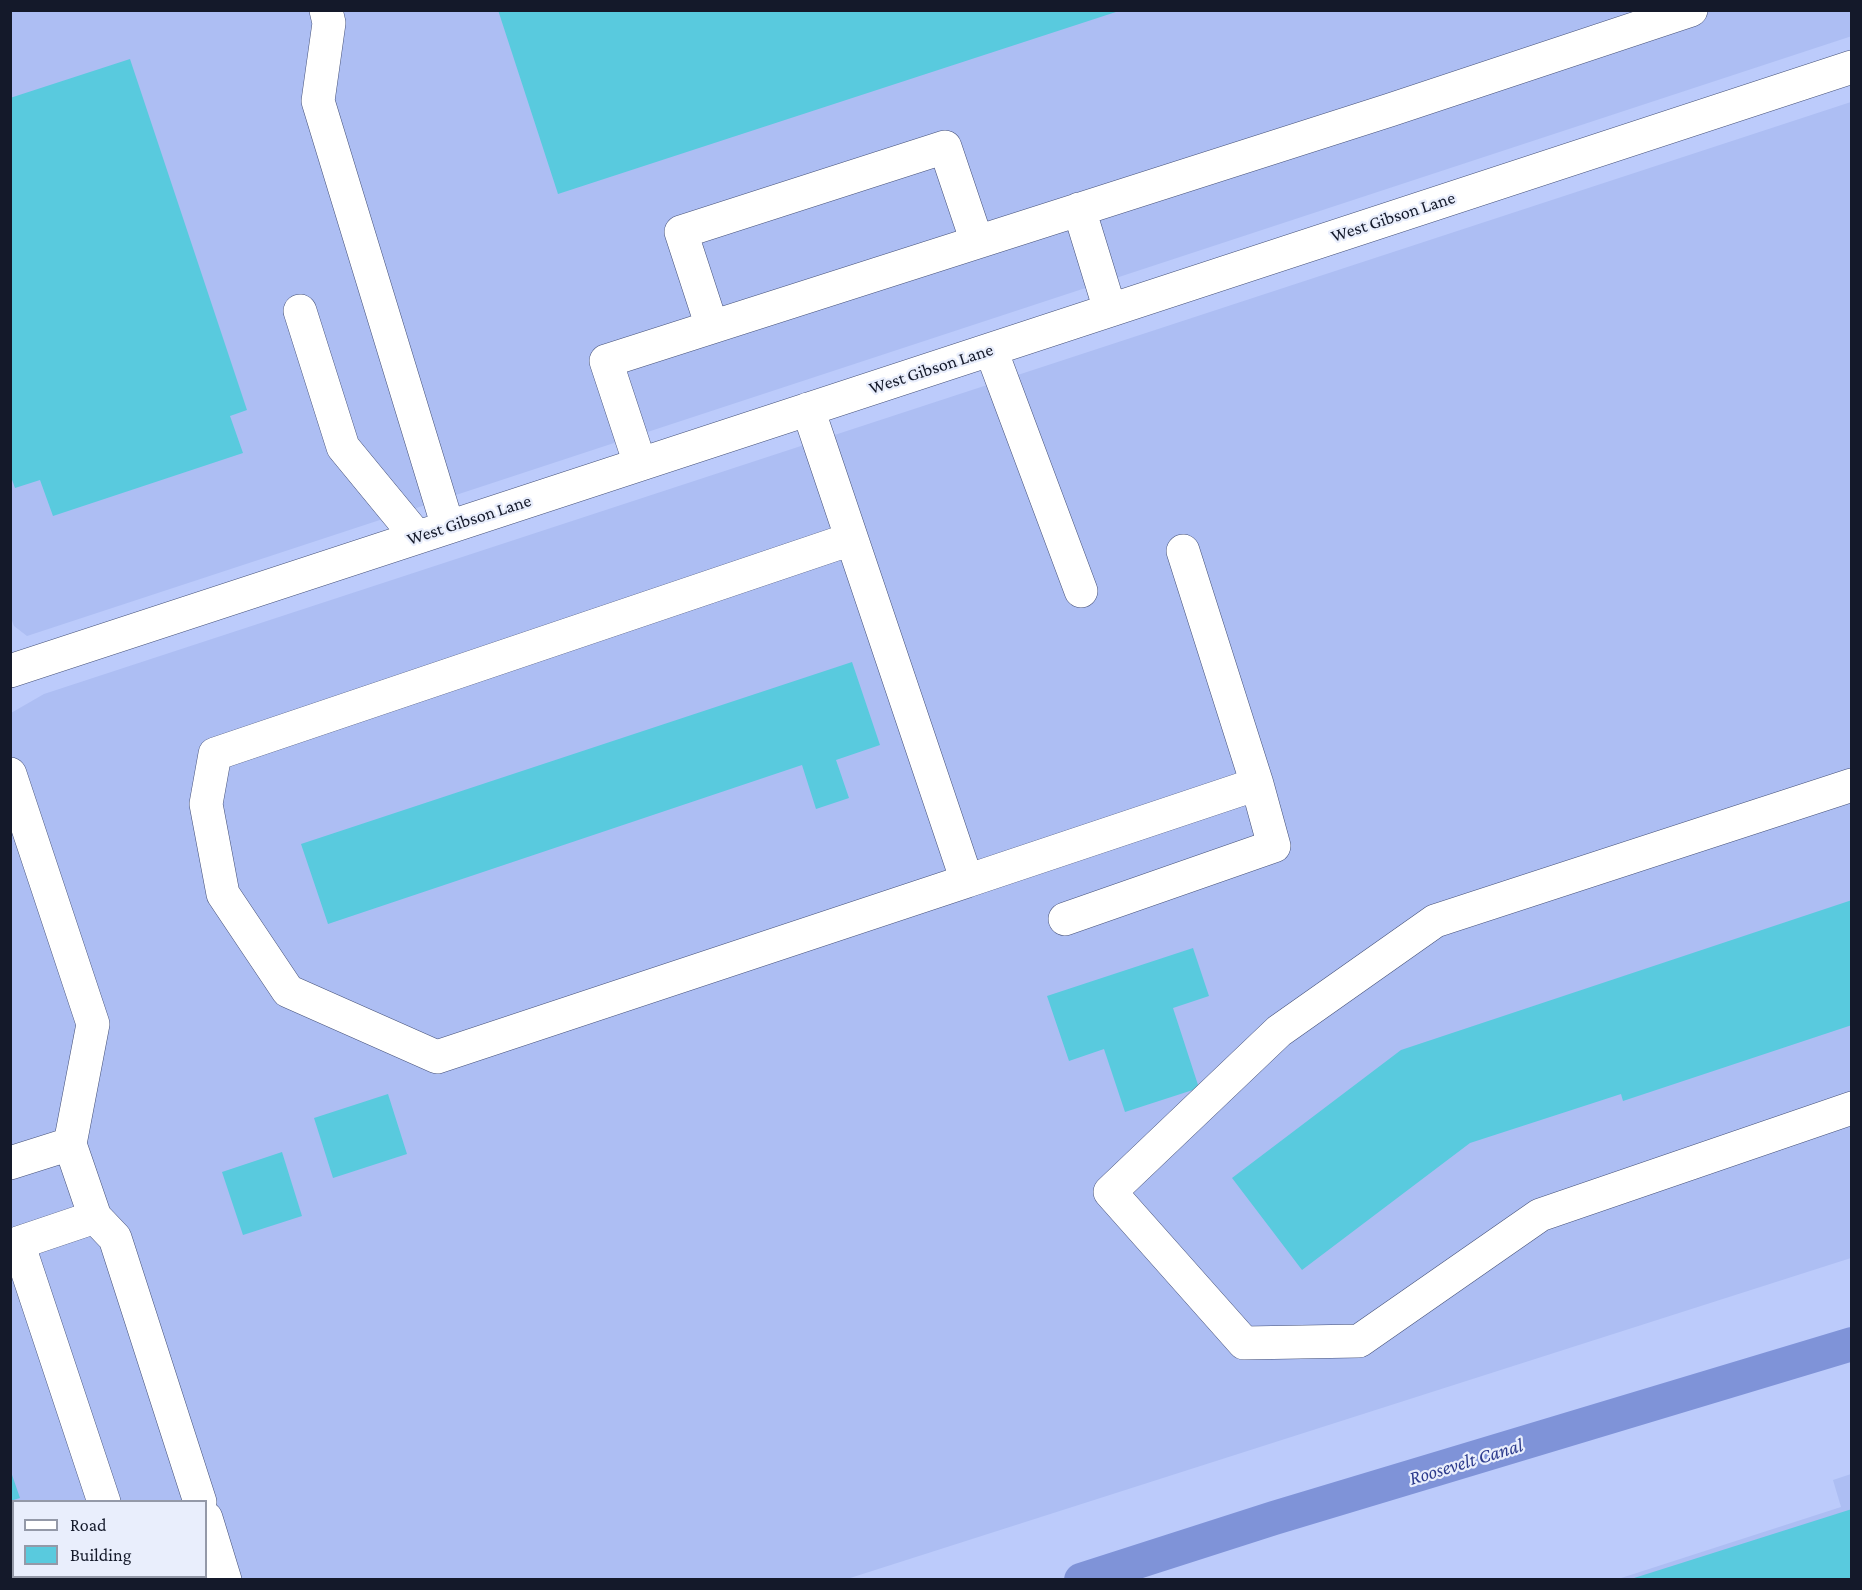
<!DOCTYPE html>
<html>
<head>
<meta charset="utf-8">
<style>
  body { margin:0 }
  #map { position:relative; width:1862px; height:1590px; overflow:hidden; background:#bccbfb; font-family:"Crimson Pro",serif }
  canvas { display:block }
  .frame { position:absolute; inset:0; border:12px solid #14192a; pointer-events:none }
  .legend { position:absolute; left:12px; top:1500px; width:195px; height:78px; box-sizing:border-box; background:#e9eefc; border:2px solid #9499a8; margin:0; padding:8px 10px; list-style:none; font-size:18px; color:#14192a }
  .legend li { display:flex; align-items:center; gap:12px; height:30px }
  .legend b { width:30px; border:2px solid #9499a8 }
</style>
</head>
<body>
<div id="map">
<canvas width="1862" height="1590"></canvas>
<div class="frame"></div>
<ul class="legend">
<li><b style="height:8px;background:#fff"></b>Road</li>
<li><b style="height:16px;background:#59cade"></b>Building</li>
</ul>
</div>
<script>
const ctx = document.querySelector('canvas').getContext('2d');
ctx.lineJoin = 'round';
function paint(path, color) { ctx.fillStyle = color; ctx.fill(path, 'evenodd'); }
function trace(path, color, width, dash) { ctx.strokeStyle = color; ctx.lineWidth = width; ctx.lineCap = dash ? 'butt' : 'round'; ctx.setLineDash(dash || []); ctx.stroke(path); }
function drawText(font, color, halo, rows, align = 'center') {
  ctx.font = font + ' "Crimson Pro",serif'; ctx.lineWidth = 4.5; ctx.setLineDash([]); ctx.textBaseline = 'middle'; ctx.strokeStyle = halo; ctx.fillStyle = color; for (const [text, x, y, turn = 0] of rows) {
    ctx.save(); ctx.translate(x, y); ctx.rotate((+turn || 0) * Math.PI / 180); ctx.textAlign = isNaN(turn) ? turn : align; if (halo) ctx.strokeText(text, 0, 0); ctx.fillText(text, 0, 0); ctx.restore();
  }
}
paint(new Path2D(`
  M1851,10l1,26 -1825,600 -13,-10 -4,-11v-604z
  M1851,102v1156l-1004,321 -836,1v-867l33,-19zM14,1502h192v74h-192z
  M1851,1474v105l-236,1 226,-73 -8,-27z`), '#adbef3');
trace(new Path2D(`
  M1081,1580l193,-62 578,-174`), '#7f93d8', 34);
paint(new Path2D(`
  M498,10h621v1l-561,183z
  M130,59l117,351 -17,6 13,37 -190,63 -13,-36 -25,8 -5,-14v-376z
  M852,662l28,83 -44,15 13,38 -33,11 -14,-44 -474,159 -27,-80z
  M1852,900v125l-229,76 -2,-7 -151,49 -168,127 -70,-92 169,-128z
  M1193,948l16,48 -36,12 26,80 -74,24 -21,-63 -35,12 -22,-65z
  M388,1094l19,60 -74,24 -19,-60z
  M282,1152l20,64 -59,19 -21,-63z
  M10,1469l10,29 -10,3z
  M1852,1509v71h-221v-1z`), '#59cade');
const minor = new Path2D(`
  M326,10l3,13 -11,78 130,426
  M1079,209l31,101
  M300,311l43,136 74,90
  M712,327l-31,-95 264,-85 32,95
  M991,350l90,241
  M808,409l159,472 -530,176 -149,-66 -65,-97 -17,-90 9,-50 636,-215
  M640,464l-34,-103 784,-251 301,-100
  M1183,551l74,233
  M10,671l1842,-604
  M10,774l83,250 -23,120 -60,19
  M1852,785l-417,136 -156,110 -169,161 134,151 115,-2 181,-126 312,-107
  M967,881l290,-97 17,62 -209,73
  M70,1144l25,73 20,21 85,264
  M95,1217l-77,26 86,259
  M206,1518l19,62
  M128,1576l1,4`);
trace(minor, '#455179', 34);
trace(minor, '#fff', 33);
drawText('18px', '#14192a', '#e9eefc', [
  ["West Gibson Lane",1393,217,-18],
  ["West Gibson Lane",931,369,-18],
  ["West Gibson Lane",469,520,-18]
]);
drawText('italic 20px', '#2d3c8d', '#e9eefc', [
  ["Roosevelt Canal",1466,1462,-17]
]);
</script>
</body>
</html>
